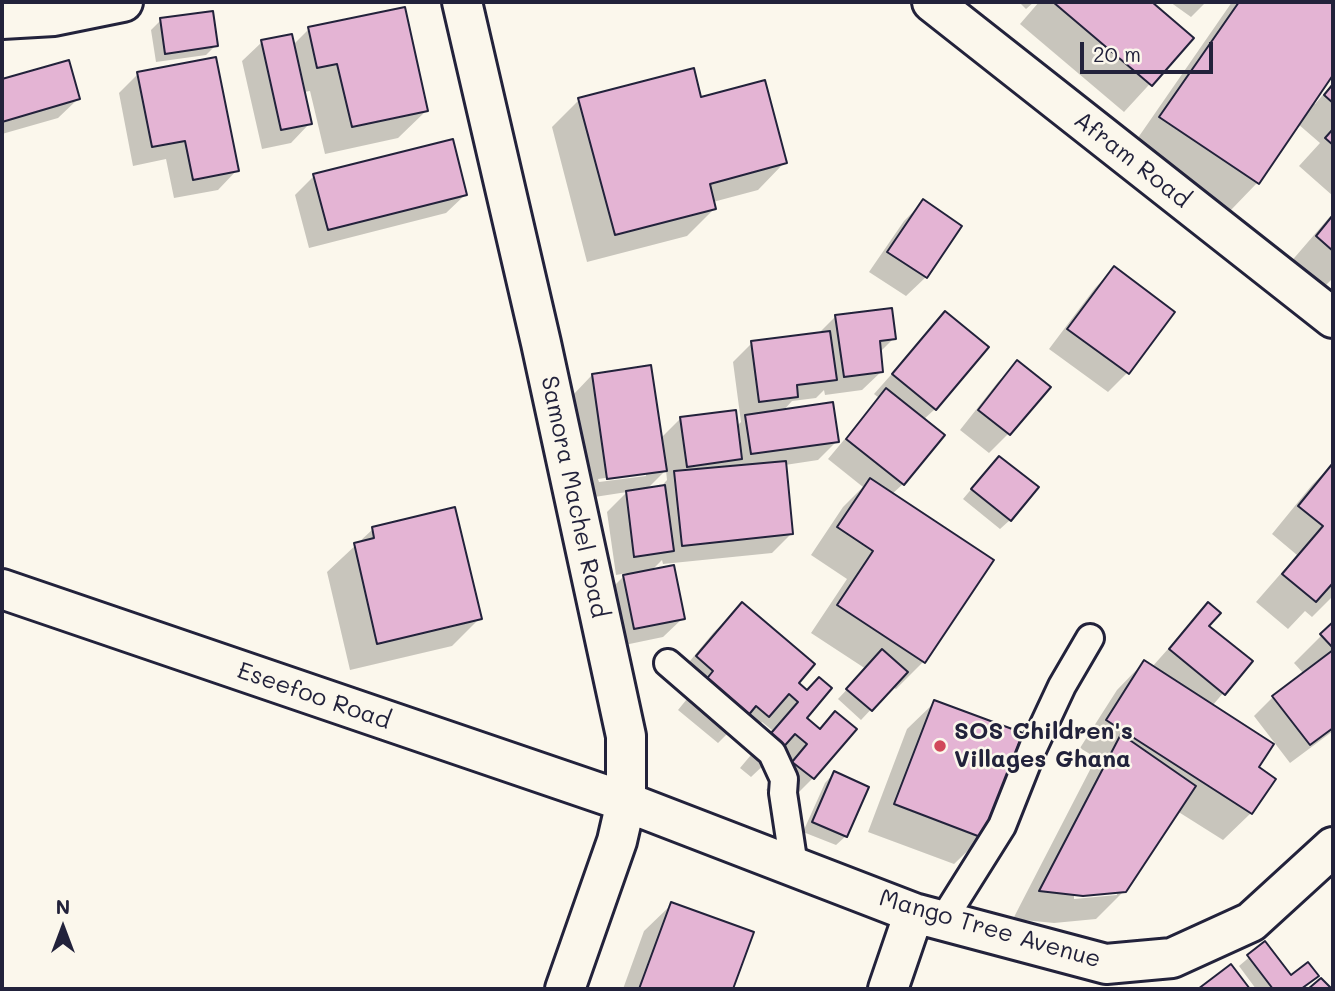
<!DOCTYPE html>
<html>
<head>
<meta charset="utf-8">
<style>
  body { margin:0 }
  #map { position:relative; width:1335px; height:991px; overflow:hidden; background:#fbf7ec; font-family:Mali,sans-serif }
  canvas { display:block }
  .frame { position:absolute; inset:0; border:4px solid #22223b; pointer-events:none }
  .north { position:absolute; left:28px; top:893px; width:70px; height:70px; -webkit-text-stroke:5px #fbf7ec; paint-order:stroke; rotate:0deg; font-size:19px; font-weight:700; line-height:28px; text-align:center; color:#22223b }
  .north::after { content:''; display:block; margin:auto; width:24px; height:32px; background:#22223b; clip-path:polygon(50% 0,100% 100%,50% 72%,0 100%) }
  .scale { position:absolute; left:1080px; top:42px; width:133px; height:32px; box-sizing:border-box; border:4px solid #22223b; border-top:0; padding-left:9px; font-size:21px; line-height:24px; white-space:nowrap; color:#22223b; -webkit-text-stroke:5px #fbf7ec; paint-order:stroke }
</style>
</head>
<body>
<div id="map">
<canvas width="1335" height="991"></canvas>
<div class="frame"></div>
<div class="north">N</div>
<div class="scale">20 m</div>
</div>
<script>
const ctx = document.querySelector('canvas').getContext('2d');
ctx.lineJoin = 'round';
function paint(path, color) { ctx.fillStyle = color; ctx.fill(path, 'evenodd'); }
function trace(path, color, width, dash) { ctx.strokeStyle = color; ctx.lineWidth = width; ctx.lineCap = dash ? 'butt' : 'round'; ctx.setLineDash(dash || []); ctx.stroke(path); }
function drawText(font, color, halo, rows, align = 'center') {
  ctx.font = font + ' Mali,sans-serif'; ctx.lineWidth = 5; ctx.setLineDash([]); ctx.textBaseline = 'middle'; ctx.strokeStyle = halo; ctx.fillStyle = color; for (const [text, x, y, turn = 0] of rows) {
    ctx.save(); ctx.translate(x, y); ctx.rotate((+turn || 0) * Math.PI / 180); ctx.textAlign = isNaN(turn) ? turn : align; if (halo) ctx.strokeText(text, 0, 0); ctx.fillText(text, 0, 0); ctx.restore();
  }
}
paint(new Path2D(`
  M1019,2h15l-8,7z
  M1039,2h111l42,36 -68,74 -104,-88z
  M1170,2h36l-15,15z
  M1232,2h101v70l-20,30 2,2 18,-21v113l-34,-30 21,-23 -22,-19 -41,59 -27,28 -97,-66z
  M161,20l55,25 -10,10 -50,7 -5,-32z
  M309,29l117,82 -28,27 -73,16 -15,-63 -6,1 6,31 -19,20 -29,6 -20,-88 20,-19 31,3z
  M67,63l11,36 -20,19 -56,16v-53z
  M138,74l99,96 -19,20 -44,8 -8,-39 -33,7 -14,-73z
  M700,99l85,63 -27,28 -45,12 2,6 -28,28 -100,26 -35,-135 27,-27z
  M314,176l152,18 -20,19 -137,35 -14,-53z
  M924,201l2,76 -20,19 -37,-24 35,-51z
  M1333,213v65l-13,13 -31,-27z
  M1114,268l13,105 -19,19 -59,-43 46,-61z
  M946,313l-11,96 -12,11 -20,64 -11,10 31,168 -27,27 -4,-2 -31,33 -23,-21 28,-30 -55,-36 36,-54 -36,-24 32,-48 20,-20 -35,-28 51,-61 -5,-4z
  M836,316l58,22 -15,15 3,18 -20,19 -37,5 -1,-5 -8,8 -24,3 -10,11 55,29 -19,19 -33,5 6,69 -19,19 -109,11 -1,-4 -11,11 32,47 -20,19 -48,10 -11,-51 23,-23 -11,2 -9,-63 20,-20 -39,6 -15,-103 19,-20 68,64 21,-21 56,8 4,-4 -8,-60 19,-19 66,-9zM666,470l1,10 -7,8 -14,2zM646,472v4l-47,6 -1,-3z
  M1017,363l-9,71 -19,19 -29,-23 38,-48z
  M1333,464v132l-21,21 -7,-6 -17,18 -32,-27 41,-47 -25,-21 40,-49z
  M990,467l20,53 -10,9 -37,-30z
  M373,529l107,89 -28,28 -102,24 -23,-98z
  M1208,604l-1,22 43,36 -38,44 44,62 -5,45 -28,27 -46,-29 -53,80 -28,28 -42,4 -41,-4 80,-155 5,-5 -18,-11 37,-58 27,-28 8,5zM1117,891v4l-43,4v-3z
  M742,605l55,79 8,34 13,12 17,-17 19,16 -41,49 -28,28 -19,-16 15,-18 -13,-11 -17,16 -11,-9 32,-38 -10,-8 -22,22 -12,-11 -10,10 -40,-33 9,-11 -17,-14 44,-53z
  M1333,624v107l-43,32 -36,-47 19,-19 31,-23 -10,-11z
  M935,702l47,135 -28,27 -86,-32 39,-103z
  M834,773l12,63 -10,9 -33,-13 22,-49z
  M672,904l80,29 -21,56h-108l21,-58z
  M1265,944l26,34 25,-2 -14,13h-46l-17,-23z`), '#0003');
const building = new Path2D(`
  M1053,2h99l42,36 -42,48z
  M1239,2h94v73l-74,109 -100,-67z
  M405,7l23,104 -76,16 -15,-63 -20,4 -9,-41z
  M213,11l5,35 -53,8 -5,-36z
  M292,34l20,90 -31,6 -20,-90z
  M216,57l23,114 -46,9 -8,-39 -33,6 -15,-75z
  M69,60l11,39 -78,23v-43z
  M694,68l7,29 64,-17 22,83 -77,21 6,25 -101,26 -37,-137z
  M1333,84v19l-9,-8z
  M1333,129v16l-8,-7z
  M453,139l14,56 -139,35 -15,-56z
  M923,199l39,27 -35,52 -40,-26z
  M1333,215v36l-17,-15z
  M1114,266l61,46 -46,62 -62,-45z
  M892,308l4,31 -16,2 3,31 -39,5 -9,-62z
  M945,311l44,36 -53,63 -44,-36z
  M830,331l7,49 -40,5 1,12 -39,5 -8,-61z
  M1017,360l34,27 -41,48 -32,-25z
  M651,365l16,106 -60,8 -15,-105z
  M886,388l59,47 -41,50 -58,-46z
  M833,402l6,40 -88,12 -6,-39z
  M736,410l6,49 -55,8 -7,-50z
  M999,456l40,31 -28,34 -40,-32z
  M786,461l7,73 -111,12 -8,-75z
  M1333,463v122l-1,-1 -16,18 -34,-28 41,-48 -25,-20z
  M870,478l124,82 -69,103 -88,-58 36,-54 -36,-24z
  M665,485l9,66 -40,6 -8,-66z
  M455,507l27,112 -105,25 -23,-101 20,-5 -2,-11z
  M674,565l11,54 -51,10 -11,-54z
  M742,602l73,62 -16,19 8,7 12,-13 13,11 -25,30 13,11 15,-18 22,18 -43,50 -22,-17 15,-18 -12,-10 -15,17 -14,-12 32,-37 -9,-8 -20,23 -13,-11 -9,11 -42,-36 8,-10 -17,-15z
  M1208,602l13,11 -12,13 44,35 -28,34 -56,-46z
  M1333,622v26l-13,-14z
  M882,649l26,23 -36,39 -26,-22z
  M1333,650v78l-23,17 -38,-49z
  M1144,660l130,84 -15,23 17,12 -24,35 -146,-94z
  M934,700l89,33 -40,105 -89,-34z
  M1121,734l75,52 -70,106 -43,4 -44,-5z
  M834,771l35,16 -22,50 -35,-15z
  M671,902l83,30 -21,57h-94z
  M1265,941l26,34 17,-13 11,14 -18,13h-28l-26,-34z
  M1231,964l19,25h-52z
  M1321,978l11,11h-24z`);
paint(building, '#e4b4d4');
trace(building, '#22223b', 2);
const service = new Path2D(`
  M668,663l104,90 12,26 -1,14 11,73
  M943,920l59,-94 31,-78 29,-62 28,-48`);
const minor = new Path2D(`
  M462,2l79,341 85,393v66l-9,39 -52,148
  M932,2l401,316
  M2,19l52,-3 69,-14
  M2,589l624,213 288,111 192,51 66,-6 79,-36 82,-75
  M888,989l26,-76`);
trace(service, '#22223b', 32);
trace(minor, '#22223b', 44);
trace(service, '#fbf7ec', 26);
trace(minor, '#fbf7ec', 38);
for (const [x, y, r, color] of [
  [940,746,7,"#d1495b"]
]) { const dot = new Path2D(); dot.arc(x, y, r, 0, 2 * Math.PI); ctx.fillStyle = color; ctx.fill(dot); trace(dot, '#fbf7ec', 2.5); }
drawText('24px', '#22223b', '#fbf7ec', [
  ["Afram Road",1132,160,38],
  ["Samora Machel Road",574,497,78],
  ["Eseefoo Road",314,696,19],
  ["Mango Tree Avenue",990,929,16]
]);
drawText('bold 24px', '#22223b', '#fbf7ec', [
  ["SOS Children's",954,732],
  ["Villages Ghana",954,760]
], 'left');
</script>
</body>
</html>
